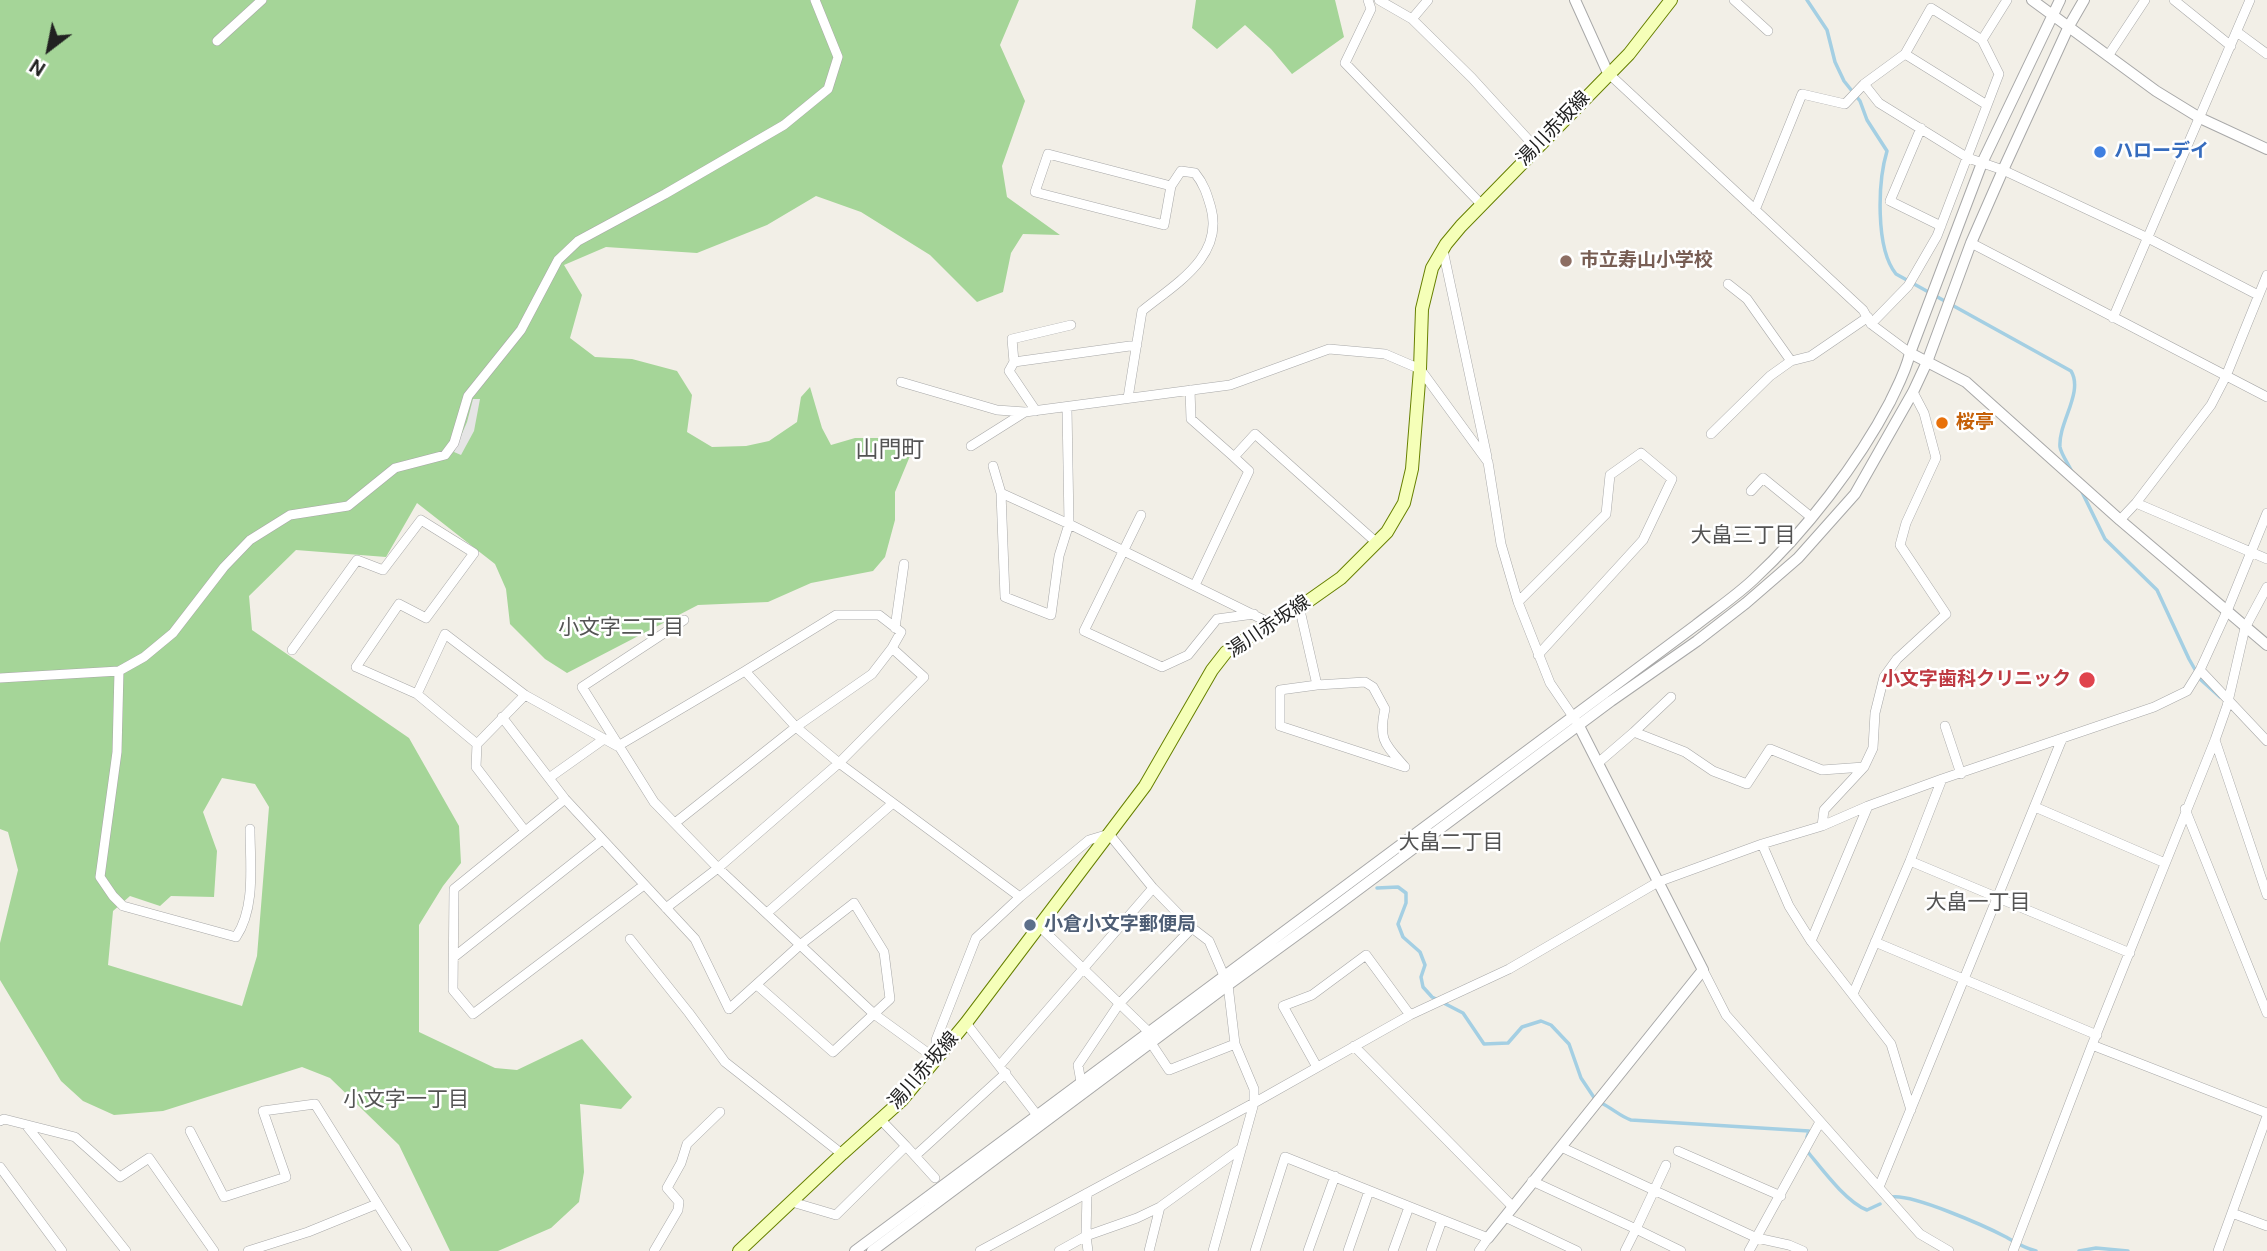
<!DOCTYPE html>
<html>
<head>
<meta charset="utf-8">
<style>
  body { margin:0 }
  #map { position:relative; width:2267px; height:1251px; overflow:hidden; background:#f2efe7; font-family:"DM Sans",sans-serif }
  canvas { display:block }
  .north { position:absolute; left:14px; top:14px; width:70px; height:70px; -webkit-text-stroke:5px #fff; paint-order:stroke; rotate:212deg; font-size:19px; font-weight:700; line-height:28px; text-align:center; color:#212121 }
  .north::after { content:''; display:block; margin:auto; width:24px; height:32px; background:#212121; clip-path:polygon(50% 0,100% 100%,50% 72%,0 100%) }
</style>
</head>
<body>
<div id="map">
<canvas width="2267" height="1251"></canvas>
<div class="north">N</div>
</div>
<script>
const ctx = document.querySelector('canvas').getContext('2d');
ctx.lineJoin = 'round';
function paint(path, color) { ctx.fillStyle = color; ctx.fill(path, 'evenodd'); }
function trace(path, color, width, dash) { ctx.strokeStyle = color; ctx.lineWidth = width; ctx.lineCap = dash ? 'butt' : 'round'; ctx.setLineDash(dash || []); ctx.stroke(path); }
function drawText(font, color, halo, rows, align = 'center') {
  ctx.font = font + ' "DM Sans","Noto Sans JP",sans-serif'; ctx.lineWidth = 5; ctx.setLineDash([]); ctx.textBaseline = 'middle'; ctx.strokeStyle = halo; ctx.fillStyle = color; for (const [text, x, y, turn = 0] of rows) {
    ctx.save(); ctx.translate(x, y); ctx.rotate((+turn || 0) * Math.PI / 180); ctx.textAlign = isNaN(turn) ? turn : align; if (halo) ctx.strokeText(text, 0, 0); ctx.fillText(text, 0, 0); ctx.restore();
  }
}
paint(new Path2D(`
  M0,0h1019l-19,45 25,56 -23,65 5,31 53,38 -37,-1 -12,19 -8,39 -26,10 -47,-47 -69,-43 -45,-16 -49,29 -70,28 -91,-6 -42,18 18,30 -12,43 25,19 37,2 45,12 15,24 -5,37 25,15 34,-1 23,-5 28,-19 4,-25 9,-10 12,41 9,17 24,-7h30l25,18 -15,36v28l-10,37 -12,14 -62,12 -43,19 -70,3 -131,68 -22,-14 -35,-35 -4,-35 -11,-25 -78,-61 -31,54 -90,-7 -47,46 3,34 157,108 50,88 2,37 -18,23 -24,39v107l76,36 22,2 65,-31 50,58 -11,12 -41,-5 4,68 -5,30 -28,26 -53,23h-48l-51,-106 -69,-67 -28,-11 -139,44 -49,4 -31,-14 -22,-20 -61,-101v-37l18,-73 -10,-38 -8,-3zM222,778l33,6 14,23 -12,149 -15,50 -134,-41 5,-54 17,-15 30,10 11,-10 43,1 3,-46 -14,-39z
  M1196,0h139l9,37 -52,37 -21,-25 -26,-24 -28,24 -25,-21z`), '#a5d598');
paint(new Path2D(`
  M473,399h7l-6,32 -13,24 -7,-3 13,-30z`), '#e5e5e5');
trace(new Path2D(`
  M1807,0l20,30 8,32 9,19 16,20 7,19 20,31c-9,30 -12,97 9,123l175,97c13,21 -13,52 -11,76 1,7 9,18 12,25
  M2082,492l23,47 52,51 32,69 12,21 19,17
  M1377,888l21,-1 8,6v10l-8,21 5,13 17,15 5,13 -4,12 2,10 9,10 31,16 21,31 24,-1 14,-16 19,-6 10,4 18,19 12,34 14,21
  M1601,1103c11,5 20,14 30,17l178,11 -2,6
  M1807,1151c15,18 39,51 60,59l13,-6
  M1892,1197c21,-3 93,29 114,40 10,6 18,11 30,14
  M2079,1251l17,-3 32,3`), '#a4cfe3', 3.5);
const minor = new Path2D(`
  M1368,0l3,9 -26,54 136,141
  M1379,0l33,19 60,59 64,70
  M1734,0l34,31
  M2174,0l57,46
  M1412,19l16,-19
  M2237,32l30,22
  M217,41l45,-41
  M1905,54l82,51
  M2108,56l37,-56
  M1608,73l255,237 8,14 39,29
  M1864,84l15,19 89,55 35,12 145,68 110,57
  M1921,128l-31,73 51,25
  M1048,154l123,32 -7,39 -129,-33z
  M1755,210l47,-116 43,10 19,-20 41,-30 26,-46 51,32 25,-40
  M1971,243l296,154
  M1443,250l44,207
  M1728,284l19,15 44,62
  M2113,318l137,-318
  M1871,324l37,-38 29,-50 62,-162 -17,-34
  M1014,362l123,-17
  M901,382l96,28 28,2 205,-27 99,-36 56,5 35,15 68,93 13,82 17,58 32,81 26,38
  M1190,390l1,29 43,38 21,-23 122,109
  M1128,398l14,-87c33,-27 82,-54 69,-103 -4,-14 -7,-24 -16,-35l-14,-2 -10,15
  M1067,408l2,116 201,99
  M1036,411l-27,-40 5,-9 -2,-23 59,-14
  M1711,434l59,-58 21,-15 20,-5 57,-39
  M971,446l54,-34
  M993,466l8,27
  M1751,491l12,-13 48,39
  M1001,493l68,31 -10,32 -8,59 -46,-18z
  M2136,503l131,56
  M1141,515l-57,116 78,36 26,-12 29,-36 37,-5
  M2120,520l16,-17 75,-98 15,-29 41,-101
  M1195,585l54,-114 -15,-14
  M1518,602l88,-88 4,-39 31,-22 31,26 -29,61 -105,115
  M1299,606l18,79 -37,5v36l125,41c-20,-23 -27,-27 -20,-58l-12,-22 -8,-5 -48,3
  M684,620l-102,67 72,115 64,66 156,146 62,45
  M895,628l9,-64
  M292,650l65,-90 26,10 38,-50 53,33 -48,65 -27,-14 -43,63 61,27 60,50 48,-49
  M2200,670l67,71
  M119,671l-2,81 -17,125 13,19 10,10 113,31c20,-30 14,-73 14,-108
  M745,671l91,-56h43l22,17 -9,16
  M0,678l119,-7 25,-14 29,-24 51,-66 26,-27 40,-25 58,-9 47,-38 50,-13 9,-12 14,-47 53,-66 37,-70 20,-19 87,-47 119,-69 44,-36 10,-32 -23,-57
  M417,694l28,-60 80,61 92,51
  M1671,697l-37,35 51,20 28,19 34,13 23,-35 52,21 42,-3
  M502,717l63,82 130,140 34,70 71,-64 54,-42 30,49 6,47 -57,53 -76,-67
  M1945,726l16,48
  M2215,740l52,155
  M477,744l-1,23 49,64
  M618,746l127,-75 51,56 43,36 181,134 69,-57 20,-6 44,54 39,40 17,13 19,44 7,59 19,45v14l-41,148
  M1598,763l36,-31
  M549,778l55,-39
  M565,799l-111,90 -1,101 20,24 171,-129
  M2035,807l130,56
  M2185,809l82,204
  M1822,826l2,-16 40,-43 9,-19 2,-35 9,-36 13,-18 49,-45 -46,-69 6,-22 30,-65 -12,-45 -11,-21
  M1762,844l27,62 22,35 80,103 20,66
  M1910,861l220,92
  M666,908l52,-40 121,-105 85,-86 -32,-29 -20,26 -76,53 -121,96
  M767,913l126,-110
  M1039,926l114,110
  M630,939l59,74 36,49 117,92
  M1811,941l57,-135
  M1875,942l222,93
  M454,957l148,-117
  M1703,970l23,45 194,219 29,17
  M1853,994l57,-133 32,-82
  M966,1023l74,96
  M1151,1043l18,27 66,-26
  M2092,1045l175,68
  M1354,1046l159,161
  M936,1059v-19l40,-102 44,-41
  M1000,1065l153,-177
  M1317,1067l-34,-61 29,-11 54,-40 44,60
  M1081,1082l-3,-17 41,-61 73,-76
  M881,1120l25,26
  M0,1121l4,-2 71,18 45,40 29,-19 65,93
  M26,1125l100,126
  M190,1131l34,66 62,-20 -23,-66 52,-7 92,147
  M1561,1147l196,91 32,7 14,6
  M1678,1151l103,45
  M915,1156l91,-83
  M0,1167l62,84
  M1532,1181l104,48 30,-64
  M1879,1187l183,-448
  M1087,1193l-1,43 2,15
  M792,1202l44,13 70,-69 29,32
  M2232,1213l35,13
  M1505,1217l72,34
  M248,1251l60,-19 69,-28
  M654,1251l24,-41 1,-8 -12,-14 14,-25 6,-19 33,-32
  M980,1251l274,-148 156,-88 99,-46 149,-87 104,-38 60,-18 46,-20 74,-27 212,-72 33,-16 13,-21 27,-59 40,-98
  M1059,1251l27,-15 51,-18 23,-11 80,-58
  M1149,1251l11,-44
  M1255,1251l30,-94 203,81 -9,13
  M1308,1251l27,-75
  M1348,1251l21,-60
  M1393,1251l16,-44
  M1431,1251l11,-31
  M1625,1251l11,-22 45,22
  M1749,1251l71,-129
  M2013,1251l79,-206 123,-305 12,-34 18,-78 22,-41
  M2218,1251l49,-135`);
const tertiary = new Path2D(`
  M1575,0l33,73
  M2032,0l124,91 44,27 67,31
  M1910,353l56,29 154,138 147,125
  M1488,1238l215,-268 -124,-244
  M855,1251l841,-626c19,-15 40,-29 58,-46 51,-47 104,-116 136,-177 8,-17 16,-31 20,-49l72,-190 78,-163
  M872,1251l356,-266 103,-75 280,-209 86,-60 49,-38 52,-45 57,-64 58,-102 14,-30 44,-119 32,-73 66,-144 15,-26`);
const secondary = new Path2D(`
  M739,1251l103,-97 60,-54 64,-77 179,-237 67,-116 14,-18 44,-29 37,-21 34,-24 46,-46 17,-29 8,-34 8,-100 2,-60 10,-41 14,-24 15,-18 168,-172 42,-54`);
trace(minor, '#a8a8a8', 10);
trace(tertiary, '#a8a8a8', 12);
trace(secondary, '#678000', 14);
trace(minor, '#fff', 9);
trace(tertiary, '#fff', 10);
trace(secondary, '#f5ffb8', 12);
for (const [x, y, r, color] of [
  [2100,152,7,"#3f7fe0"],
  [1566,261,7,"#8d6e63"],
  [1942,423,7,"#e8710a"],
  [2087,680,9,"#e0444e"],
  [1030,925,7,"#5c6f8a"]
]) { const dot = new Path2D(); dot.arc(x, y, r, 0, 2 * Math.PI); ctx.fillStyle = color; ctx.fill(dot); trace(dot, '#fff', 2.5); }
drawText('19px', '#212121', '#fff', [
  ["湯川赤坂線",1554,129,-46],
  ["湯川赤坂線",1269,627,-34],
  ["湯川赤坂線",924,1071,-49]
]);
drawText('bold 19px', '#366cbe', '#fff', [
  ["ハローデイ",2114,152]
], 'left');
drawText('bold 19px', '#785e54', '#fff', [
  ["市立寿山小学校",1580,261]
], 'left');
drawText('bold 19px', '#c56008', '#fff', [
  ["桜亭",1956,423]
], 'left');
drawText('bold 19px', '#be3a42', '#fff', [
  ["小文字歯科クリニック",2071,680]
], 'right');
drawText('bold 19px', '#4e5e75', '#fff', [
  ["小倉小文字郵便局",1044,925]
], 'left');
drawText('21px', '#545454', '#fff', [
  ["大畠三丁目",1743,536],
  ["小文字二丁目",621,628],
  ["大畠二丁目",1451,843],
  ["大畠一丁目",1978,903],
  ["小文字一丁目",406,1100]
]);
drawText('23px', '#545454', '#fff', [
  ["山門町",890,451]
]);
</script>
</body>
</html>
